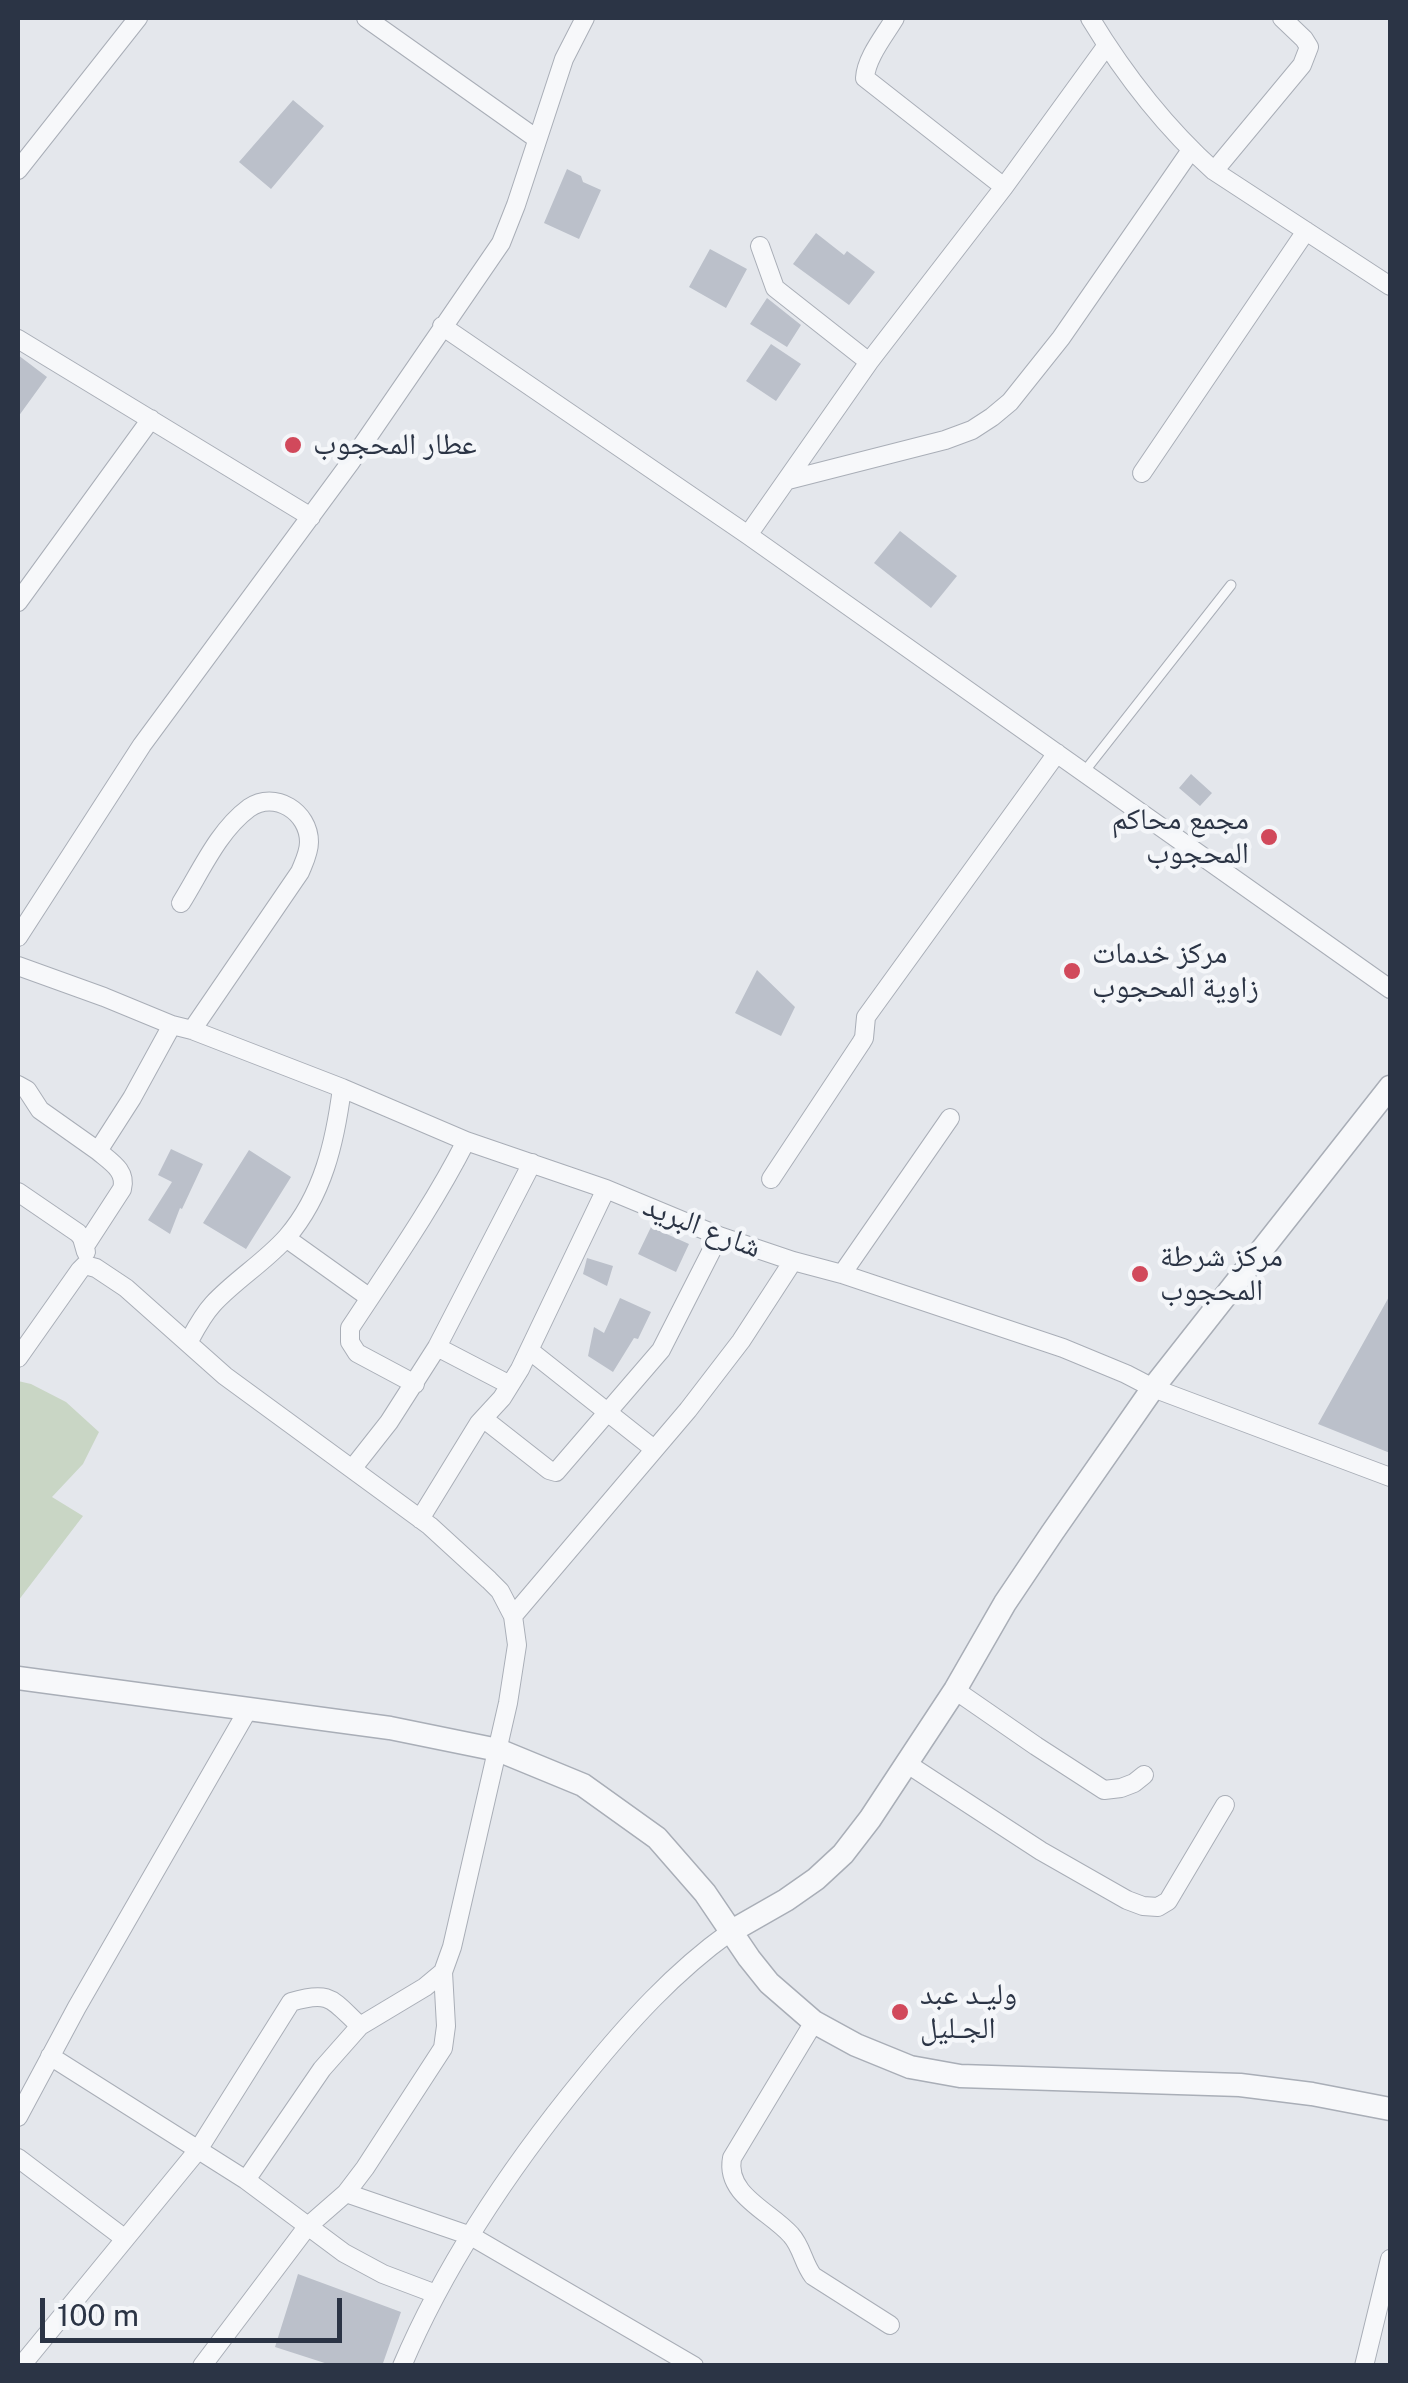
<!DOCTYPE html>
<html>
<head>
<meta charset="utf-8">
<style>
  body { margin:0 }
  #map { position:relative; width:1408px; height:2383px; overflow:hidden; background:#e4e7ec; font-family:"Public Sans",sans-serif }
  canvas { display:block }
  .frame { position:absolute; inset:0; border:20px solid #2b3445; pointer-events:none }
  .scale { position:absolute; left:40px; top:2298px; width:302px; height:45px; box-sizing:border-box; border:5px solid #2b3445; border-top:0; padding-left:12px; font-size:30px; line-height:35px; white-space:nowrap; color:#2b3445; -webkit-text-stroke:8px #f4f6f9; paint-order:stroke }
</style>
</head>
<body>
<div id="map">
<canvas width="1408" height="2383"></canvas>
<div class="frame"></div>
<div class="scale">100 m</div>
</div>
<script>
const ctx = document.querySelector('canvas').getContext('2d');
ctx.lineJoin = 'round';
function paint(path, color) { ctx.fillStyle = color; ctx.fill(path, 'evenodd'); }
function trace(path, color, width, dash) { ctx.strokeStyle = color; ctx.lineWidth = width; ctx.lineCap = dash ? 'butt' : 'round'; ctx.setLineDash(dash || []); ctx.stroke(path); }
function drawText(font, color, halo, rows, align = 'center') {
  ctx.font = font + ' "Public Sans","Noto Naskh Arabic",sans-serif'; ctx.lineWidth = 9; ctx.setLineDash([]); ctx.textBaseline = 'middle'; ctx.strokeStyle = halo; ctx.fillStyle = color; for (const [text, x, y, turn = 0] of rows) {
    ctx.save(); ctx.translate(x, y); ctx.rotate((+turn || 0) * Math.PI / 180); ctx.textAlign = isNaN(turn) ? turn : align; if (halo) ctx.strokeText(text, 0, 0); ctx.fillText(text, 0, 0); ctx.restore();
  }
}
paint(new Path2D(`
  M18,1381l13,3 35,18 33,30 -16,32 -31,33 31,19 -65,85z`), '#c9d6c5');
paint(new Path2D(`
  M293,100l31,26 -53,63 -32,-27z
  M567,169l14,7 2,6 18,8 -22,49 -35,-16z
  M816,233l28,22 3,-4 28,21 -26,33 -56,-41z
  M710,249l37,20 -21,39 -37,-21z
  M767,298l34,27 -14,22 -37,-23z
  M771,344l30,20 -25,37 -30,-20z
  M18,355l29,22 -29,40z
  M900,531l57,45 -26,32 -57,-45z
  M1191,774l21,19 -12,13 -21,-18z
  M757,970l38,37 -14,29 -46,-23z
  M171,1149l32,15 -21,45 -2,-1 -10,26 -22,-14 24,-38 -14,-7z
  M249,1150l42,27 -45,72 -43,-26z
  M651,1227l38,17 -13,28 -38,-18z
  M587,1258l26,8 -6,20 -24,-12z
  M1390,1295v158l-72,-29z
  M620,1298l31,14 -13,27 -4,-1 -21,34 -25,-16 6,-29 10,6z
  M298,2274l103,38 -19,54h-48l-59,-19z`), '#bbc0ca');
const service = new Path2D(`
  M1084,772l147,-187`);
const minor = new Path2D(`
  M366,18l171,121
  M895,18c-10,17 -29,40 -30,60l139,109
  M1090,18c34,56 75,109 124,153l176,115
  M18,170l120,-152
  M1214,171l88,-106 7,-18 -5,-8 -22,-21
  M760,246l15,42 94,74
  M442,326l306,209 642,454
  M18,339l293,178
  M1142,473l164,-242
  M788,480l157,-40 27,-10 20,-13 18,-15 51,-64 130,-188
  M748,535l121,-173 135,-175 103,-142
  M18,602l133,-183
  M181,903c20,-32 37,-72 68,-95 26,-18 60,4 60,34 0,11 -5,20 -9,30l-108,158
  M18,937l124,-192 208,-282 151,-220 15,-38 48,-146 21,-41
  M18,966l86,31 68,28 20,5 150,58 124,53 140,48 113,47 74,25 49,13 221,74 63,26 27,14 237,89
  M18,1085l9,5 13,20 58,41
  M771,1179l90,-136 3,-5 2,-21 191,-264
  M18,1192l60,41 4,5 4,14
  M286,1238l84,60
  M85,1246l37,-57c5,-18 -11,-27 -24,-38l34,-53 40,-73
  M842,1274l108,-156
  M188,1343c7,-13 14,-27 25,-39 22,-24 52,-42 74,-67 36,-42 48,-95 55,-149
  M437,1347l73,38
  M529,1350l125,99
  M18,1358l62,-88 5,-5 11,3 30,20 99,88 205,150 59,54 11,11 13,25
  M415,1384l-58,-31 -7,-11v-14c40,-61 83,-122 116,-187
  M484,1419l65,51 7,2 105,-122 58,-114
  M352,1469l37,-47 48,-75 95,-184
  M420,1519l59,-96 23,-25 18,-29 86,-180
  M955,1690l81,56 68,44 17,-2 13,-5 10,-8
  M906,1763l135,88 86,49 16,6 15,1 10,-6 57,-96
  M814,2022l-82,136c-7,37 38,53 59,77 11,12 12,28 22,41l77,49
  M50,2056l196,124
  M18,2117l59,-110 172,-299
  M18,2158l106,80
  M346,2193l125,43 223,130
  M436,2294l-53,-20 -39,-21 -98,-73 76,-111 38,-43 65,-39 18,-15 9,-25 56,-244 9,-58 -4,-29 175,-206 53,-69 52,-80
  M21,2366l177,-216 93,-148c40,-12 41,-2 69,24
  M202,2366l105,-139 39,-34 19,-25 78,-120 3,-22 -3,-54
  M402,2366c45,-106 110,-201 183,-290 43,-53 89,-104 145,-144
  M1364,2366l26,-107`);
const tertiary = new Path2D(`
  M18,1678l372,50 108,22 85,35 74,53 48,55 44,65 20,25 45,39 42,23 54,22 50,9 280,9 72,9 78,15
  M730,1932l56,-32 30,-21 27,-25 27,-35 85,-129 50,-87 47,-70 101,-145 237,-301`);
trace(service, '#a9aeb7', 11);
trace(minor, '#a9aeb7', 20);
trace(tertiary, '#a9aeb7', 25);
trace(service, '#f7f8fa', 9);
trace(minor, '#f7f8fa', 18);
trace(tertiary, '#f7f8fa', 22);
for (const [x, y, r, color] of [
  [293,445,10,"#d1495b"],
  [1269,837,10,"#d1495b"],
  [1072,971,10,"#d1495b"],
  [1140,1274,10,"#d1495b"],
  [900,2012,10,"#d1495b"]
]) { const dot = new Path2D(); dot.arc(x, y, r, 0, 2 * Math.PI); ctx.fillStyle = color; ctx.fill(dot); trace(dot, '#f4f6f9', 4); }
drawText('30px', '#2b3445', '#f4f6f9', [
  ["عطار المحجوب",313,445],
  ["مجمع محاكم",1249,820,"right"],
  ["المحجوب",1249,854,"right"],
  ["مركز خدمات",1092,954],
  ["زاوية المحجوب",1092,988],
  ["مركز شرطة",1160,1257],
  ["المحجوب",1160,1291],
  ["وليـد عبد",920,1995],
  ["الجـليل",920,2029]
], 'left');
drawText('30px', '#2b3445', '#f4f6f9', [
  ["شارع البريد",702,1227,21]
]);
</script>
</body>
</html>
